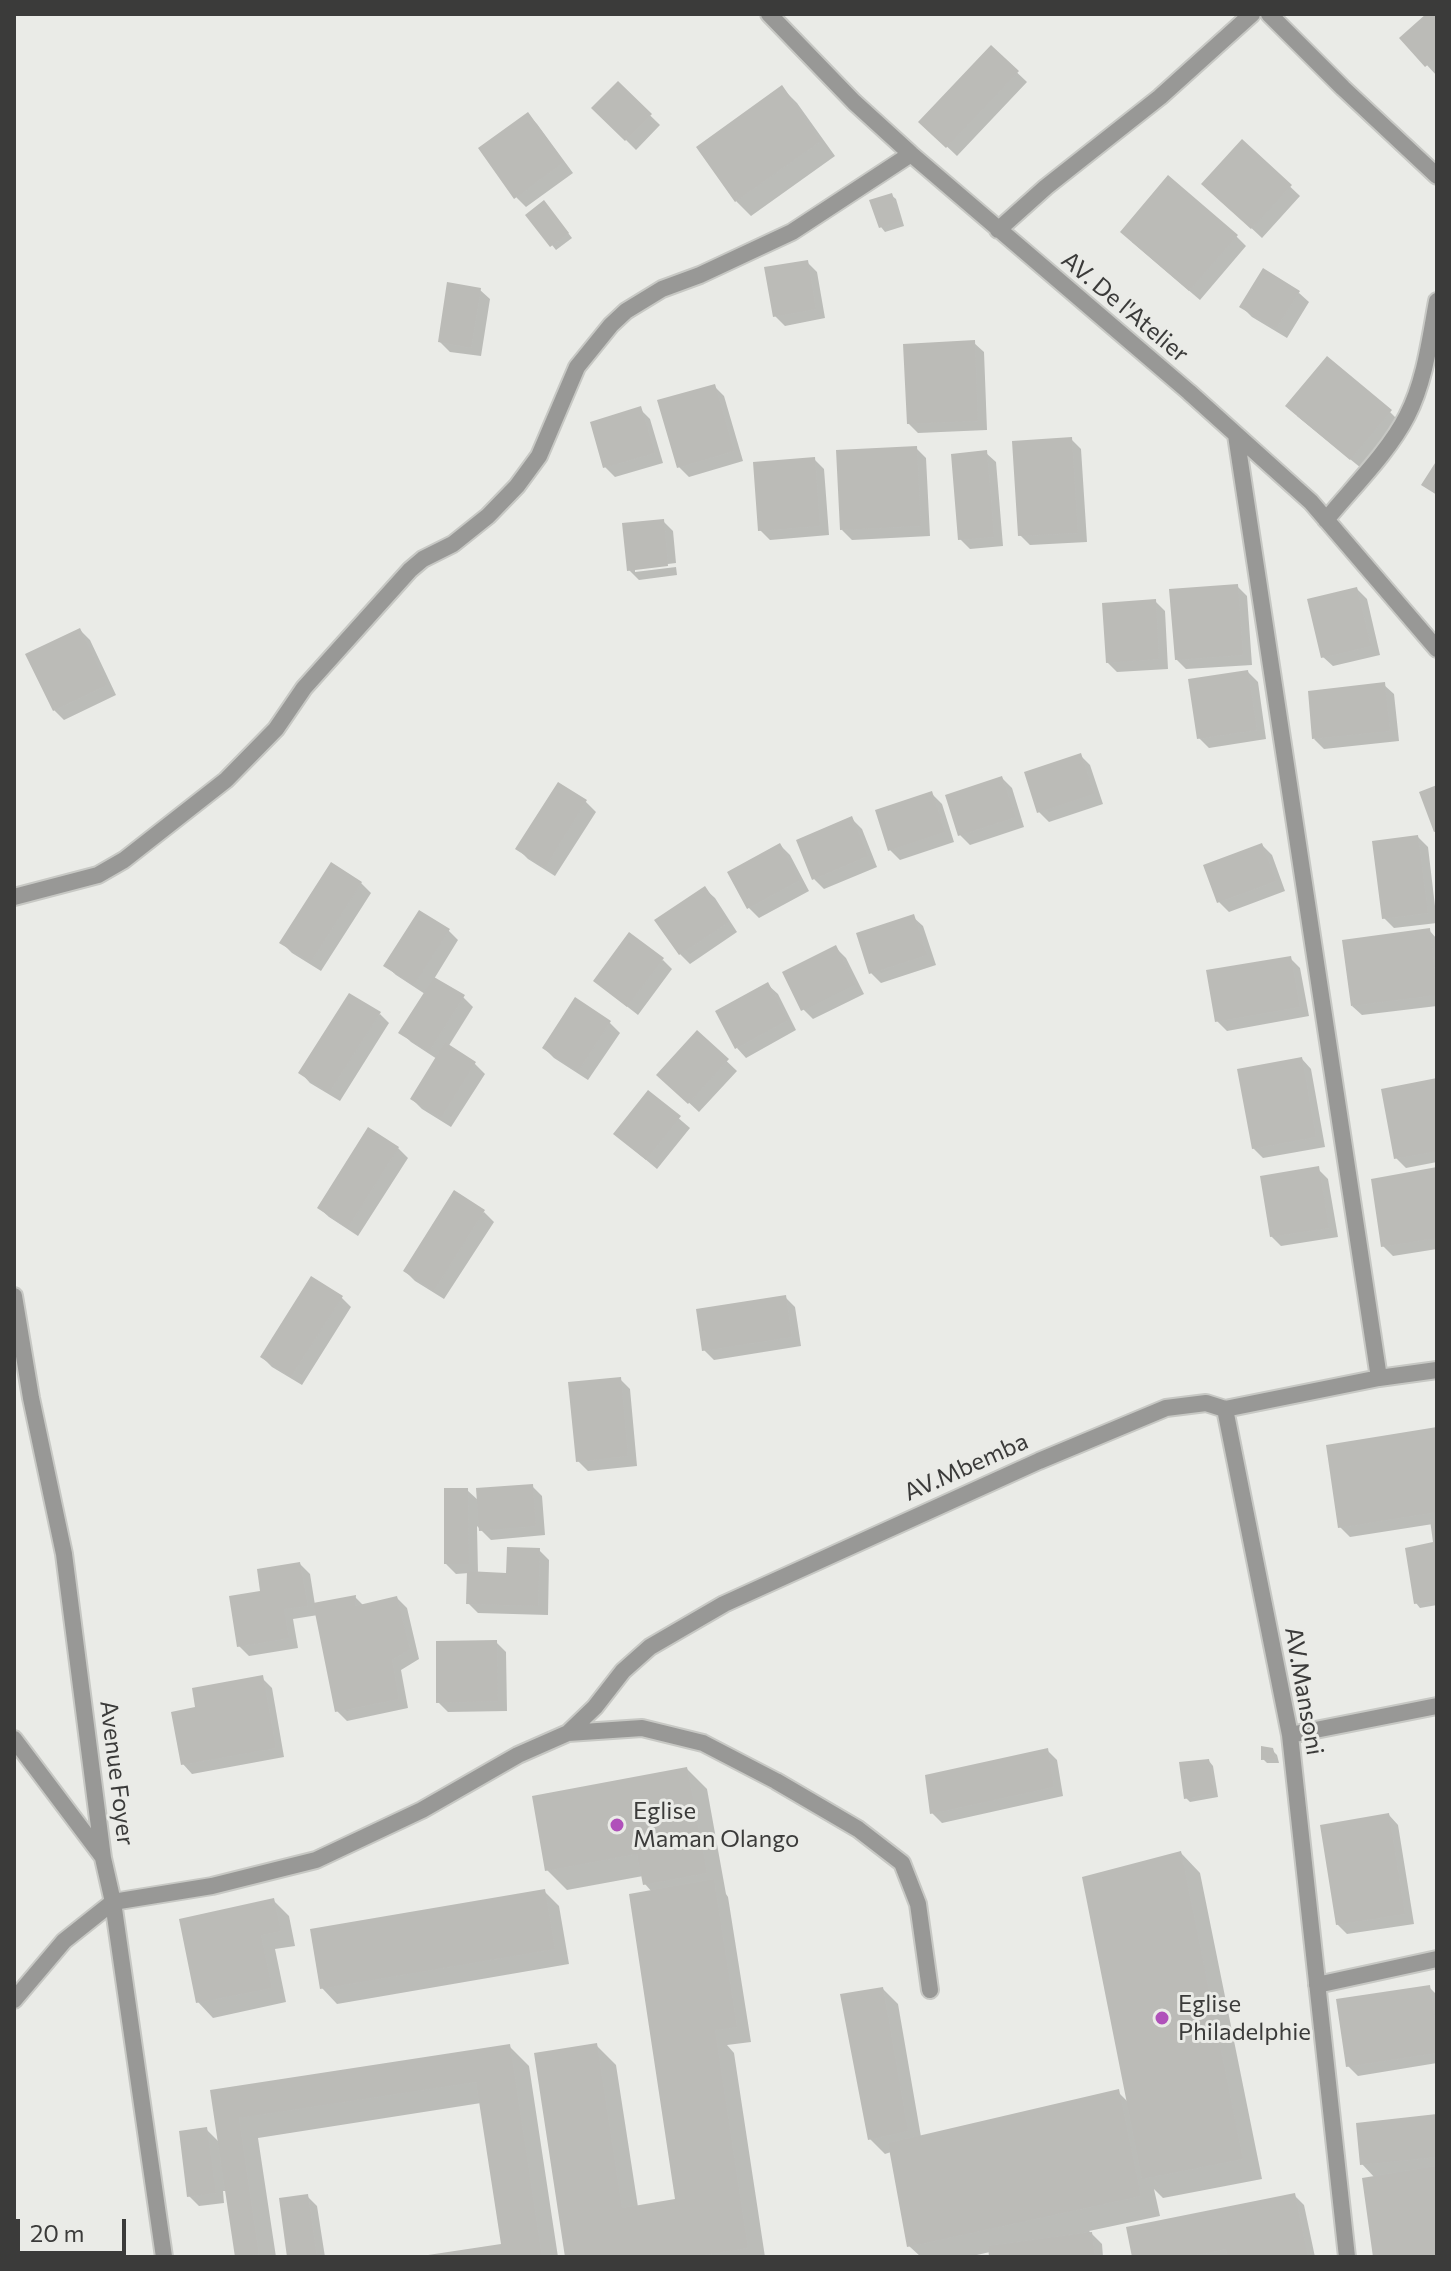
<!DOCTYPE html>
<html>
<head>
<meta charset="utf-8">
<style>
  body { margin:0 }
  #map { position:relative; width:1451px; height:2271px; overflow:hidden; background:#eaebe7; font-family:Commissioner,sans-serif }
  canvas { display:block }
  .frame { position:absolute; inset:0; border:16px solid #3b3b3a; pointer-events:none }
  .scale { position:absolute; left:16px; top:2219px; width:110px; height:36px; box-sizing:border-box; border:4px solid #3b3b3a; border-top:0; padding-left:10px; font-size:24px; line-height:28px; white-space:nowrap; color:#3b3b3a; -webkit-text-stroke:6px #eaebe7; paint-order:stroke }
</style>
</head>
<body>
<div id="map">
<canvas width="1451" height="2271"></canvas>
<div class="frame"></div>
<div class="scale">20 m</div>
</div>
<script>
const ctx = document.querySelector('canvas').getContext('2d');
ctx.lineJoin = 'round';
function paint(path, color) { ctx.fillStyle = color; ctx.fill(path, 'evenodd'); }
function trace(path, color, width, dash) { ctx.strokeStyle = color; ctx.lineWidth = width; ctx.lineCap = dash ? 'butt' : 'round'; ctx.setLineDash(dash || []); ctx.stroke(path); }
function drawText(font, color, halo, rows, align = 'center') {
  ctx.font = font + ' Commissioner,sans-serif'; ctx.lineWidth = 6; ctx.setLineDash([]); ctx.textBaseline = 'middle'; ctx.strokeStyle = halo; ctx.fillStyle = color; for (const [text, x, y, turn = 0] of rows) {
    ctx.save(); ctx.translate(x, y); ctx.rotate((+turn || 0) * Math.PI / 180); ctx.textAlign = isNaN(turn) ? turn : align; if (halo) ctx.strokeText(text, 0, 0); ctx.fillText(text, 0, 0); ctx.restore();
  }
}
paint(new Path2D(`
  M1429,14h8v62l-35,-38z
  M991,48l36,34 -70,74 -36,-34z
  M618,84l42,41 -24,25 -42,-42z
  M782,88l15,15 38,53 -84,60 -15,-15z
  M528,115l9,9 36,49 -47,34 -10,-10z
  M1243,142l57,54 -38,42 -48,-45z
  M891,195l5,4 8,27 -19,6 -4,-5z
  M548,207l24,31 -16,12 -28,-35z
  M1236,236l10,10 -46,54 -68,-58z
  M807,262l10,10 8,46 -40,8 -10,-10z
  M480,290l10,9 -9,57 -31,-4 -10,-10z
  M1299,293l10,9 -22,36 -35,-21 -10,-10z
  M974,343l10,9 3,78 -69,3 -10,-10z
  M714,386l10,10 19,65 -54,16 -10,-10z
  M640,409l10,10 13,44 -48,14 -10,-10z
  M1390,412l10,10 -39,46 -64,-52z
  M1071,439l10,10 6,93 -57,3 -10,-10z
  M916,448l10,10 4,78 -78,4 -10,-10z
  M986,453l10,9 7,84 -33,3 -10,-10z
  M814,459l10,10 5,66 -59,5 -10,-10z
  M663,521l10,10 3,32 -41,5v4l41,-5 1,8 -38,5 -10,-10z
  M1237,586l10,10 5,69 -66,4 -10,-10z
  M1357,589l10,10 13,56 -47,11 -10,-9z
  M1155,601l10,10 3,58 -51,3 -10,-10z
  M80,630l10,10 26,55 -52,25 -10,-10z
  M1248,672l10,10 8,57 -57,9 -10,-10z
  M1384,685l10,9 5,47 -75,8 -10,-10z
  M1080,755l10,10 13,39 -54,18 -10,-10z
  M1002,778l10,10 12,39 -54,18 -10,-10z
  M558,785l28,17 10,10 -41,64 -27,-17 -10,-10z
  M932,794l10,10 12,38 -54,18 -10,-10z
  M852,819l10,10 15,38 -53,22 -10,-10z
  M1418,837l10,10 9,76 -43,5 -10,-10z
  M780,845l10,10 19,36 -50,27 -10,-10 -19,-35z
  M1262,845l10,10 13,36 -56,21 -10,-10z
  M361,883l10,10 -50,78 -29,-18 -10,-10z
  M705,889l10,9 22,34 -47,32 -10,-10z
  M913,917l10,9 13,39 -55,18 -10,-10z
  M448,930l10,10 -24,39 29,18 10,10 -25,40 27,17 10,10 -34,53 -29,-18 -10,-10 25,-40 -26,-17 -10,-10 24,-38 -29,-19 -10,-9z
  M1429,930l8,9v67l-75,9 -10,-9z
  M836,948l10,10 18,36 -51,25 -10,-10z
  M1290,958l10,10 9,48 -82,15 -10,-10z
  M663,960l9,9 -34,46 -32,-25z
  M768,985l10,9 18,36 -50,28 -9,-10z
  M576,1000l34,23 10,10 -32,47 -34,-22 -10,-10z
  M380,1014l9,9 -49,78 -30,-18 -9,-10z
  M697,1033l40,38 -38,41 -30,-28z
  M1302,1059l9,10 14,78 -62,11 -10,-10z
  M1437,1080v82l-31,6 -10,-10z
  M648,1092l42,36 -33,41 -42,-35z
  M398,1148l10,10 -50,78 -29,-19 -10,-9z
  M1318,1169l10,10 10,58 -57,9 -10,-10z
  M1437,1169v80l-44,7 -10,-10z
  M484,1212l10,10 -50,77 -29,-18 -10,-10z
  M341,1297l10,10 -49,78 -30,-18 -10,-10z
  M785,1297l10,10 6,39 -87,14 -10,-10z
  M620,1379l10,10 7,77 -49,5 -10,-10z
  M1437,1429v176l-17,3 -4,-5 19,-59 -2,-20 -83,13 -10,-10z
  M532,1486l10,10 3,39 -54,5 -14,-14 1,48 30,1 31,-25 10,10 -1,55 -70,-2 -10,-10 1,-30 -13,1 -10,-10 21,-74 12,11z
  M300,1564l10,10 5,31 40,-8 9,9 33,-8 10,10 12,51 -18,11 7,38 -61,13 -10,-10 -19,-96 -25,4 5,29 -49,8 -10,-10z
  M496,1642l10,10 1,59 -59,1 -10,-10z
  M262,1678l10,10 12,69 -92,17 -9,-10 15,-55z
  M1047,1750l10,10 6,36 -121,27 -10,-10z
  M1272,1750l5,5 2,8h-12l-4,-4z
  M1209,1761l4,5 5,31 -28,5 -4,-4z
  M687,1769l20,20 19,105 2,3 23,145 -24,3 7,8 31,204h-198l29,-212 20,20 22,142 40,-6 -26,-309 -7,-8 -2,-8 -76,14 -20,-20z
  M1389,1815l9,10 16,99 -67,10 -10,-10z
  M1181,1853l19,20 62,306 -99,19 -9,-9 6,27 -71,15 13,13 1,13h-112l-1,-5 -22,5h-47l-12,-11 -18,-94 -6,2 -15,-15 13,-150 15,15 23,133 197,-45 10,10z
  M544,1891l15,15 10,58 -232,40 -15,-16z
  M274,1901l15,15 6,30 -20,3 11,53 -73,16 -15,-16z
  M1429,1987l8,8v68l-79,13 -10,-10z
  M509,2046l20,20 29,191h-128l73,-11 -22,-143 -223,35 18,119h-39l-10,-66h-4l1,12 -25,3 -10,-10 17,-67 13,13 -7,-50z
  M1437,2116v141h-62v-79l-13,-14z
  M1294,2195l10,10 11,52h-181z
  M307,2196l10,10 8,51h-36z`), '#0003');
paint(new Path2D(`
  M1426,14h11v43l-12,10 -26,-29z
  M991,45l28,26 -73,77 -28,-26z
  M618,81l34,33 -27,27 -34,-33z
  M782,85l39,56 -86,61 -39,-55z
  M528,112l36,50 -50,37 -36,-51z
  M1242,139l50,46 -41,44 -50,-45z
  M1168,175l70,60 -49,56 -69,-59z
  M892,193l9,28 -22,7 -10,-28z
  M544,200l25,33 -19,14 -25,-32z
  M808,260l8,49 -43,8 -9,-50z
  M1263,268l37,23 -24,38 -37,-22z
  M447,282l34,6 -10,60 -33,-6z
  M975,340l3,81 -71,3 -4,-80z
  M1327,356l65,54 -42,50 -65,-54z
  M715,384l19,67 -57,17 -20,-68z
  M641,406l14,47 -52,15 -13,-46z
  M1072,437l6,96 -60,3 -6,-95z
  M917,446l4,80 -81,4 -4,-80z
  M987,450l7,87 -36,3 -7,-86z
  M815,457l5,69 -62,5 -5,-69z
  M1437,460v35l-16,-10z
  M664,519l4,47 -41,5 -5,-48z
  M1238,584l5,71 -68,5 -6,-71z
  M1357,587l14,59 -50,12 -14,-59z
  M1156,599l3,60 -53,4 -4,-60z
  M80,628l27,57 -54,26 -28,-57z
  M1248,670l9,60 -60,9 -9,-60z
  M1385,682l5,49 -78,8 -4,-48z
  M1081,753l13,41 -57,19 -13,-41z
  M1002,776l14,41 -58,19 -13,-41z
  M558,782l29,18 -42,68 -30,-19z
  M1437,785v46l-3,1 -15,-40z
  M932,791l13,41 -57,19 -13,-41z
  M852,816l16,40 -56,24 -16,-40z
  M1418,835l10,78 -46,6 -10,-78z
  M780,843l20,37 -53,29 -20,-37z
  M1262,843l14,38 -59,22 -14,-38z
  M331,862l31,20 -51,80 -32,-19z
  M705,886l24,36 -50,33 -25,-35z
  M419,910l31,19 -36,56 -31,-19z
  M914,914l13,41 -58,19 -13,-41z
  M1430,928l7,67 -86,11 -9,-66z
  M629,932l35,26 -37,49 -34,-26z
  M836,945l19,39 -54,27 -19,-39z
  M1291,956l9,51 -85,15 -9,-52z
  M434,977l31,18 -36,57 -31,-19z
  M768,982l20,38 -53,29 -20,-38z
  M349,993l32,19 -52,81 -31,-20z
  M575,997l36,24 -33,51 -36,-24z
  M697,1030l32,29 -41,45 -32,-29z
  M445,1042l31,20 -35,56 -31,-19z
  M1302,1057l14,80 -64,12 -15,-80z
  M1437,1078v73l-43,8 -13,-70z
  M648,1090l33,26 -35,44 -33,-26z
  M368,1127l31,20 -51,81 -31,-20z
  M1319,1166l10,62 -59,9 -10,-61z
  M1437,1167v71l-56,9 -10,-68z
  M454,1190l31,20 -51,81 -31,-20z
  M311,1276l32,20 -52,81 -31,-20z
  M786,1295l6,42 -90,14 -6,-42z
  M621,1377l7,79 -52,6 -8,-80z
  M1437,1427v85l-99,16 -12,-83z
  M533,1484l3,42 -57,5 -3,-43z
  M444,1488h24l1,76h-25z
  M1437,1519v82l-23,3 -9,-56 28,-6 -3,-22z
  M507,1547l33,1 -2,58 -72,-2 1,-33 39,2z
  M300,1562l8,44 -24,3 5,29 -52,9 -8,-51 31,-5 -3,-22z
  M356,1595l-1,11 42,-10 13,53 -18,11 7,39 -64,13 -22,-109z
  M497,1640l1,61 -62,2v-62z
  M263,1675l13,73 -95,17 -10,-53 24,-5 -3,-19z
  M1261,1746l12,2 3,11 -15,1z
  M1048,1748l6,39 -124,27 -5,-39z
  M1209,1759l6,34 -31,6 -5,-37z
  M687,1767l20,106 -64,12 -6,-31 -92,17 -13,-75z
  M1389,1813l16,101 -69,11 -16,-100z
  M1181,1851l62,308 -101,20 -60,-302z
  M714,1879l23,148 -22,3 33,218 -55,9h-128l-31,-204 63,-10 25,165 53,-9 -46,-305z
  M545,1889l10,60 -235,40 -10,-60z
  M274,1898l7,33 -20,4 11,53 -76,15 -17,-84z
  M1430,1985l7,51v17l-91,14 -10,-68z
  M883,1987l25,144 -40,9 -28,-146z
  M510,2044l32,213h-114v-2l73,-11 -25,-162 -237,36 20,136 -24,3 -25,-167z
  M1119,2089l22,107 -234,51 -19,-104z
  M1437,2114v43l-77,8 -4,-42z
  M207,2127l9,66 -29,4 -8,-66z
  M1437,2166v91h-64l-11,-79z
  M1295,2193l13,64h-80l-2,-8 -39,8h-55l-6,-30z
  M308,2194l9,63h-30l-8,-59z
  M1092,2232l3,25h-106l-1,-11z`), '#bbbbb7');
const minor = new Path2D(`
  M769,14l85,88 57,52 278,238 122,110 126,147
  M1269,14l74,74 94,88
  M998,230l48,-43 114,-90 92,-83
  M1236,435l143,943
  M1326,520c26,-32 62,-67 81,-104 18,-35 23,-77 30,-115
  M14,897l84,-22 26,-15 102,-80 50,-51 28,-41 106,-118 13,-11 30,-15 35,-28 29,-30 22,-30 38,-89 34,-42 15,-14 36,-22 38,-14 92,-43 119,-78
  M14,1296l17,102 33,156 39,304 10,44 51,355
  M1225,1409l65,326 57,522
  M568,1733l27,-26 28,-36 27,-24 74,-43 315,-143 127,-53 40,-5 19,6 154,-31 58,-8
  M1290,1735l147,-29
  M14,1739l88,117
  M1317,1985l120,-26
  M14,2000l50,-59 49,-39 99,-16 104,-26 106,-50 96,-55 50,-22 74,-5 61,15 73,38 82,48 44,34 16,41 12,86`);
trace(minor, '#c7c8c4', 20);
trace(minor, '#989896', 16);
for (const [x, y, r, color] of [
  [617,1825,8,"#b051ba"],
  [1162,2018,8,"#b051ba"]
]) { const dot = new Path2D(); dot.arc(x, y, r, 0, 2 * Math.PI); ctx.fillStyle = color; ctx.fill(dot); trace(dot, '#eaebe7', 3); }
drawText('24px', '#3b3b3a', '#eaebe7', [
  ["AV. De l'Atelier",1125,307,40],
  ["AV.Mbemba",966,1467,-24],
  ["AV.Mansoni",1304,1691,80],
  ["Avenue Foyer",117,1773,83]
]);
drawText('24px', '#3b3b3a', '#eaebe7', [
  ["Eglise",633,1811],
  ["Maman Olango",633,1839],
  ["Eglise",1178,2004],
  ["Philadelphie",1178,2032]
], 'left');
</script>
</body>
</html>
